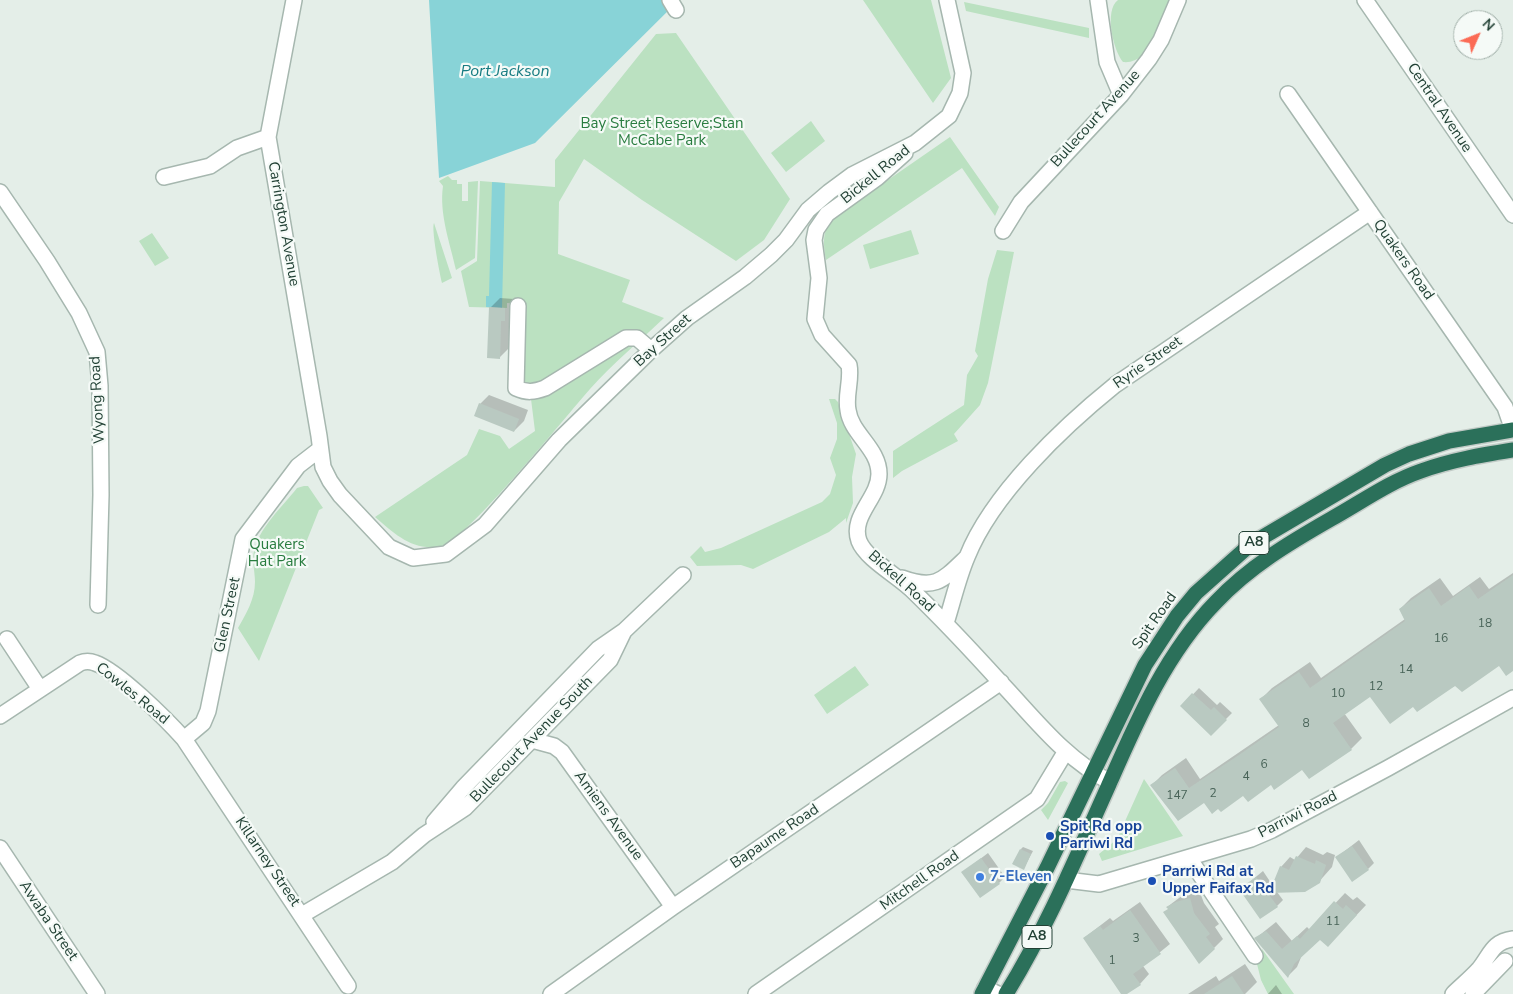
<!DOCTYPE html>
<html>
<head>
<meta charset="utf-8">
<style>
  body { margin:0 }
  #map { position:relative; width:1513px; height:994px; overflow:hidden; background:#e4eee8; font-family:"Nunito Sans",sans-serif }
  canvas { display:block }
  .north { position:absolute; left:1453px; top:10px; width:50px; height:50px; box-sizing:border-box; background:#f5faf7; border:1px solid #a1b0a9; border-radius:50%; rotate:46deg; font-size:14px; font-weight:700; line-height:20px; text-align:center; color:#224135 }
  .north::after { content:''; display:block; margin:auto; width:18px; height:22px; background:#fb6b55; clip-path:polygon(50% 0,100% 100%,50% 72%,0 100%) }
</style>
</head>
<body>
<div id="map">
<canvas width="1513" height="994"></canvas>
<div class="north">N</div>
</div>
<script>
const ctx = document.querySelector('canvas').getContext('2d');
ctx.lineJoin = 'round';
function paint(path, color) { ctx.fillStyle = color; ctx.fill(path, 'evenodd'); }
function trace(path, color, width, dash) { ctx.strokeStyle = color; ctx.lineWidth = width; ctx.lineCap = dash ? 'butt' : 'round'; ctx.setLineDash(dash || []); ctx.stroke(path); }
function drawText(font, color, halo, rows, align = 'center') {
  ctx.font = font + ' "Nunito Sans",sans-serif'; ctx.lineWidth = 4.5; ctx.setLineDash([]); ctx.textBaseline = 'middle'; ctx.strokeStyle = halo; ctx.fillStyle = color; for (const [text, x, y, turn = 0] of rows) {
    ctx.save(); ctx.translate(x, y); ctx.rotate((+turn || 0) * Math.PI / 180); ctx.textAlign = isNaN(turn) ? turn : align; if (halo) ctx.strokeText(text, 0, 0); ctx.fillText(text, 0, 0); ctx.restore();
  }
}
paint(new Path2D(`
  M863,0h68l20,78 -18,25z
  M1118,0h54c-9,21 -21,65 -49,62 -10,-12 -19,-52 -5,-62z
  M964,2l125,26v10l-123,-27z
  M676,33l114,166 -26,41 -28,21 -94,-61 -58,-41 -25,43 -1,52 72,26 -8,22 42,16c-24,23 -51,45 -74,71 -23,26 -124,151 -148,157 -29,6 -47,-12 -67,-29l92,-62 12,-26 21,7 9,13 26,-18 -4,-32 -10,-16v-79l-14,-1v5l-38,-1 -8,-36 16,-10 3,-80 75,6v-27l101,-126z
  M811,121l14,20 -39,31 -15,-19z
  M950,137l49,70 -4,9 -33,-48 -136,92c-3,-18 -4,-28 7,-42z
  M448,176l4,4h5v4h5v17h6v-19l10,-1 -3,77 -19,12c-6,-27 -17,-56 -13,-84l-4,-5z
  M434,223l18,55 -10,5c-2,-8 -11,-54 -8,-60z
  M911,230l8,24 -49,15 -7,-24z
  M152,233l17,25 -14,8 -16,-25z
  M997,250l17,2 -26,131 -8,22 -26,29 4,7 -56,30 -9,7v-27l71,-46 3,-30 11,-19 -3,-5 13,-72z
  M829,399h6l3,3 18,52 -4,23 1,26 -7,20v-5l-17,14 -76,37 -12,-4 -44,1 -7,-9 11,-11 4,6 16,-4 101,-46 8,-8 6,-19 -6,-17 7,-19v-16z
  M304,486h4l15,22 -4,2 -60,151 -21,-33c8,-14 17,-29 17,-46 0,-12 -4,-23 0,-35 7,-22 28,-41 42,-59z
  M855,666l14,19 -42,29 -13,-19z
  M1144,779l39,57 -81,25 -3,-7 18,-15z
  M1065,781l3,2 -20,37 -7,-10 7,-7 12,-21z
  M1262,949l32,45h-26l-7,-14 -4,-16 6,-5z`), '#bbe1c1');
paint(new Path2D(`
  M429,0h250l-144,143 -96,35z
  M492,182l13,1 -3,125 -16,-1v-11h3z`), '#88d3d7');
paint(new Path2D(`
  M500,298l14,1v12l-4,3 -1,34 -9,9 -10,-49z
  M489,395l39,15 -4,11 -10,10 -34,-27z
  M1513,573v96l-13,-4 -86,40 -44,-10 -26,18 18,25 -11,11 -48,19 -31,16 -68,17 -52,-16 10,-10 24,-17 14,21 79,-54 -18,-26 11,-11 38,-26 11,16 84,-59 -5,-10 11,-11 29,-20 13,18 27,-19 9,12z
  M1199,688l18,17 3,-3 12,11 -21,21 -29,-28z
  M1359,840l15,23 -6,6 -31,-12z
  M1023,847l10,4 -9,17 -3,-19z
  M1306,847l17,8 4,-3 8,3 -3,12 -16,18 -39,7 6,8 -6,6 -37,-16 23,-19 10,15 8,-19 9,-10 5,3z
  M988,853l17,24 -6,6 -36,-11z
  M1199,890l5,13 15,21 -4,3 8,12 -9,9 -47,-41 20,-15z
  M1345,893l8,7 4,-3 9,8 -29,31 -17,3 -18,16 -5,12 -9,9 -32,-38 20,-16 16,19 15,-14 3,3z
  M1140,902l30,42 -27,22 6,8 -9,10 -18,10 -38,-56 26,-20 3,3z
  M1245,964l12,18 -12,12h-57l28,-18 3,5z
  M1276,985l6,9h-14z`), '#0003');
paint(new Path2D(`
  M489,307l16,1v13h-4l-1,38 -13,-1z
  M479,403l40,16 -5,13 -40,-16z
  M1513,575v96l-7,5 -7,-10 -37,26 -7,-6 -38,26 -4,-5 -23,17 -20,-27 -37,26 19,27 -43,29 -7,-9 -28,20 -3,-5 -23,17 -5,-6 -22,16 -3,-3 -6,5 -8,-11 -26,18 -28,-36 25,-17 14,20 50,-33 40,-28 -20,-28 40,-27 11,16 95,-67 -6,-12 30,-21 12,18 28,-20 9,13z
  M1192,693l19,17 3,-3 13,13 -16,16 -31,-30z
  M1352,846l17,24 -17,12 -17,-25z
  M1020,849l11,5 -7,16 -12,-6z
  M1296,856l19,8 1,-4 10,5 -6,18 -15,9 -36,1 11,-27 9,4z
  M981,858l19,26 -20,14 -19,-26z
  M1256,877l22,30 -18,12 -21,-30z
  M1190,898l4,15 16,21 -4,3 9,12 -16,15 -36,-52 5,-3 -2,-2 10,-5z
  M1334,901l9,8 3,-4 11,10 -29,32 -8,-7 -26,24 -6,14 -34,-40 12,-7 16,18 15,-13 3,3z
  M1130,910l31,44 -28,20 8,11 -14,9h-6l-38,-56 17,-12 3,4z
  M1232,976l12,18h-40z`), '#b9c9c1');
const minor = new Path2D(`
  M294,0l-26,137 51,299 4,31 7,14 10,14 49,52 24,11 33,-4 39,-29 74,-85 92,-90 36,-32 58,-41 26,-22 15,-15 22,-30 21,-18 23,-17 63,-32 34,-27 11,-23 3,-20 -16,-73
  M670,0l6,10
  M1098,0l9,62 14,33
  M1365,0l148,215
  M1288,94l217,313 8,23
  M905,153l-28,25 -50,36 -11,16 -2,10 5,38 -4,41 7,16 27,30c3,15 -4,30 -1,45 3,24 31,38 31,64 0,24 -29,42 -20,67 7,18 39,35 53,49 31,30 60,61 89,93 34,36 64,76 109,99
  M164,177l46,-11 27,-18 31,-11
  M0,192l47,69 32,52 18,39 3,34 1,109 -3,110
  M1003,231l18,-29 100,-107 28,-36 12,-19 17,-40
  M518,306l-2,82c11,5 18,4 29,0l81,-50h11l14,12
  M902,578c33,12 40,3 64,-20
  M946,623c7,-22 12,-45 21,-66 25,-63 96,-130 148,-172l255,-173
  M7,639l33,50
  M0,716l80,-53c5,-2 10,-2 15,0 23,8 72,57 89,76l164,247
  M184,739l19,-16 5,-12 35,-172 55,-73 22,-17
  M532,740l22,6 8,6 111,155
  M434,822l29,-34 135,-139 26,-18 59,-56
  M0,848l97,146
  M1189,858l66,98
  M1066,880l33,4 152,-45 21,-9 116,-62 125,-70
  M302,915l90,-53 32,-27 41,-27 145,-148 14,-29
  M985,988l13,6
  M551,994l122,-87 328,-225
  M756,994l281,-195 29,-48
  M1453,994c8,-8 18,-16 26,-25 12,-15 13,-27 34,-30
  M1473,994l32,-33`);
const highway = new Path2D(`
  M982,994l65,-126 98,-203 32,-49 19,-23 55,-49 134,-79 24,-11 40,-13 64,-11
  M1006,994c40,-65 70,-136 101,-205 29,-66 58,-135 109,-187 33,-35 73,-59 115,-83 29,-16 58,-37 90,-48 30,-11 61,-16 92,-21`);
trace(minor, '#a6b7af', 18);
trace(highway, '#c1cac6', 18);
trace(minor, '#fff', 15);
trace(highway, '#2b705a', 15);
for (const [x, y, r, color] of [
  [1050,836,5,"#1a4fb4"],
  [980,877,5,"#3f7fe0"],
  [1152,881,5,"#1a4fb4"]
]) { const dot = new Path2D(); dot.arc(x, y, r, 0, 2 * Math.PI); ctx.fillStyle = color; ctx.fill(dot); trace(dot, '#f5faf7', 2); }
drawText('12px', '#486358', null, [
  ["18",1485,624],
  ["16",1441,639],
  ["14",1406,670],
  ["12",1376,687],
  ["10",1338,694],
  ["8",1306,724],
  ["6",1264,765],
  ["4",1246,777],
  ["2",1213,794],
  ["147",1177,796],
  ["11",1333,922],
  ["3",1136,939],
  ["1",1112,961]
]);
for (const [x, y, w] of [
  [1254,543,30],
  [1037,937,30]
]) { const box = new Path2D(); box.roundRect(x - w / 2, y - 11.5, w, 23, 4); ctx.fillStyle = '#f5faf7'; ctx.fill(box); trace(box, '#224135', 1); }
drawText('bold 14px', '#224135', null, [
  ["A8",1254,543],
  ["A8",1037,937]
]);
drawText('15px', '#224135', '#f5faf7', [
  ["Central Avenue",1439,108,56],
  ["Bullecourt Avenue",1096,119,-48],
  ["Bickell Road",876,175,-39],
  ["Carrington Avenue",283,224,80],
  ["Quakers Road",1403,260,55],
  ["Bay Street",663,341,-42],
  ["Ryrie Street",1148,363,-35],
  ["Wyong Road",98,400,-93],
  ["Bickell Road",901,582,42],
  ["Glen Street",228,615,-78],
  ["Spit Road",1155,621,-55],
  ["Cowles Road",132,694,39],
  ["Bullecourt Avenue South",532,740,-46],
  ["Parriwi Road",1298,815,-27],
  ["Amiens Avenue",608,816,54],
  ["Bapaume Road",775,837,-34],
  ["Killarney Street",267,862,56],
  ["Mitchell Road",920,881,-35],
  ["Awaba Street",48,921,56]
]);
drawText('15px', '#287c3f', '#f5faf7', [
  ["Bay Street Reserve;Stan",662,124],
  ["McCabe Park",662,141],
  ["Quakers",277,545],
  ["Hat Park",277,562]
]);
drawText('bold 15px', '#164399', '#f5faf7', [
  ["Spit Rd opp",1060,827],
  ["Parriwi Rd",1060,844],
  ["Parriwi Rd at",1162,872],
  ["Upper Faifax Rd",1162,889]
], 'left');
drawText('bold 15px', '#366cbe', '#f5faf7', [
  ["7-Eleven",990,877]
], 'left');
drawText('italic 16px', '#177c82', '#f5faf7', [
  ["Port Jackson",505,72]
]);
</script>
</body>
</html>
